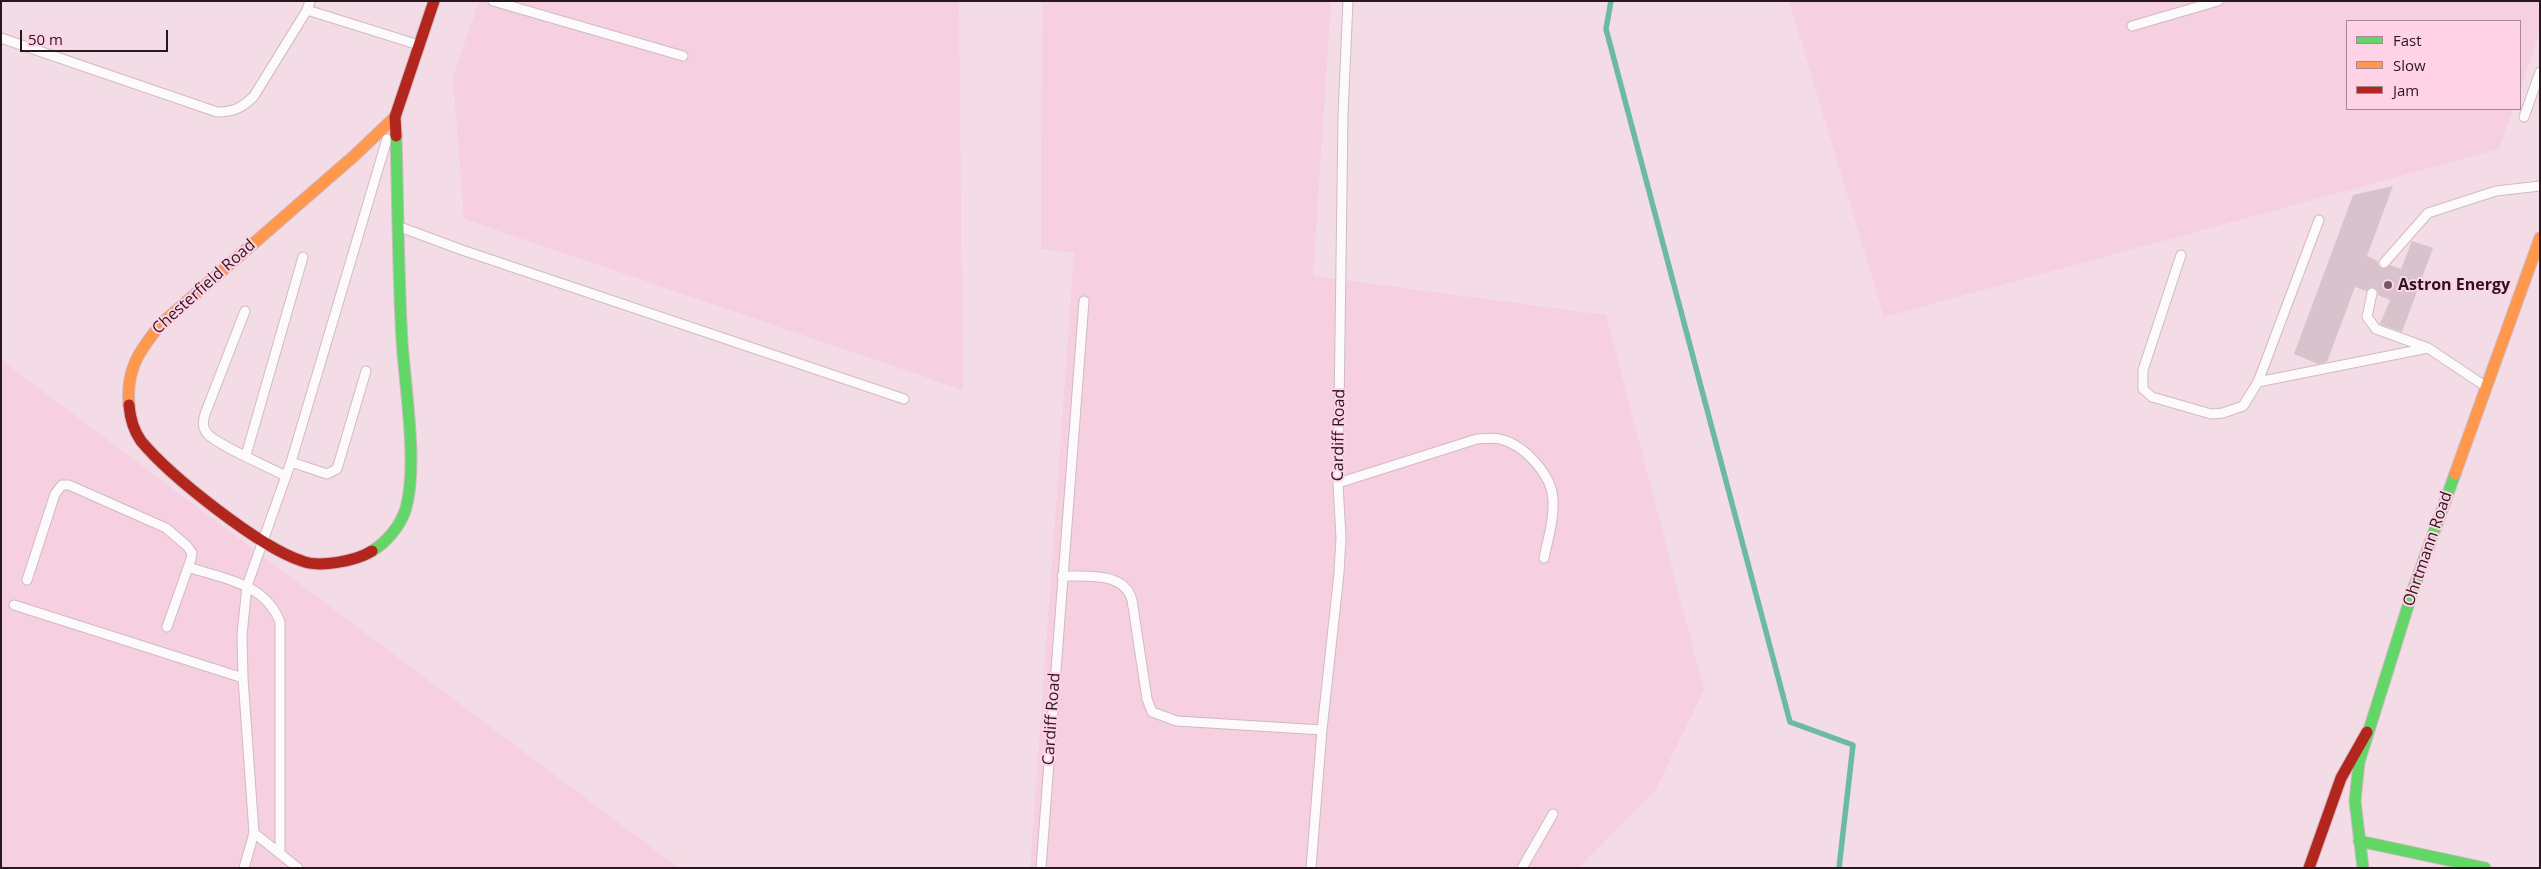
<!DOCTYPE html>
<html>
<head>
<meta charset="utf-8">
<style>
  body { margin:0 }
  #map { position:relative; width:2541px; height:869px; overflow:hidden; background:#f4dce6; font-family:"Open Sans",sans-serif }
  canvas { display:block }
  .frame { position:absolute; inset:0; border:2px solid #29161f; pointer-events:none }
  .legend { position:absolute; left:2346px; top:20px; width:175px; height:90px; box-sizing:border-box; background:#ffd2e5; border:1px solid #a98796; margin:0; padding:6px 9px; list-style:none; font-size:15px; color:#29161f }
  .legend li { display:flex; align-items:center; gap:10px; height:25px }
  .legend b { width:25px; border:1px solid #a98796 }
  .scale { position:absolute; left:20px; top:30px; width:148px; height:22px; box-sizing:border-box; border:2px solid #29161f; border-top:0; padding-left:6px; font-size:15px; line-height:18px; white-space:nowrap; color:#29161f; -webkit-text-stroke:4px #ffd2e5; paint-order:stroke }
</style>
</head>
<body>
<div id="map">
<canvas width="2541" height="869"></canvas>
<div class="frame"></div>
<ul class="legend">
<li><b style="height:6px;background:#63d668"></b>Fast</li>
<li><b style="height:6px;background:#ff974d"></b>Slow</li>
<li><b style="height:6px;background:#b3261e"></b>Jam</li>
</ul>
<div class="scale">50 m</div>
</div>
<script>
const ctx = document.querySelector('canvas').getContext('2d');
ctx.lineJoin = 'round';
function paint(path, color) { ctx.fillStyle = color; ctx.fill(path, 'evenodd'); }
function trace(path, color, width, dash) { ctx.strokeStyle = color; ctx.lineWidth = width; ctx.lineCap = dash ? 'butt' : 'round'; ctx.setLineDash(dash || []); ctx.stroke(path); }
function drawText(font, color, halo, rows, align = 'center') {
  ctx.font = font + ' "Open Sans",sans-serif'; ctx.lineWidth = 4; ctx.setLineDash([]); ctx.textBaseline = 'middle'; ctx.strokeStyle = halo; ctx.fillStyle = color; for (const [text, x, y, turn = 0] of rows) {
    ctx.save(); ctx.translate(x, y); ctx.rotate((+turn || 0) * Math.PI / 180); ctx.textAlign = isNaN(turn) ? turn : align; if (halo) ctx.strokeText(text, 0, 0); ctx.fillText(text, 0, 0); ctx.restore();
  }
}
paint(new Path2D(`
  M479,1h480l4,389 -499,-171 -11,-142z
  M1042,1h289l-18,275 293,39 98,375 -49,101 -76,77h-549l44,-615 -33,-4z
  M1789,1h751v30l-20,59v-69h-173v88h166l-14,40 -615,168z
  M1,360l678,508h-678z`), '#f6d0e0');
trace(new Path2D(`
  M1611,1l-5,28 184,693 63,23 -14,123`), '#6cbaa6', 5.5);
paint(new Path2D(`
  M2393,186l-26,70 11,5v4l4,4 8,-4 11,4 11,-28 21,7 -31,84 -22,-8 10,-24 -12,-5v-4l-4,-4 -8,4 -11,-4 -28,75 -9,2 -24,-10 59,-159z`), '#d8c3cc');
const lane = new Path2D(`
  M493,1l190,55
  M307,10l112,35
  M2132,26l86,-25
  M1,38l216,74c17,0 25,-4 37,-16l53,-86 3,-9
  M2524,117l16,-45
  M400,227l62,23 442,149
  M2181,255l-38,115v19l9,8 59,17 12,-1 20,-7 15,-24 61,-162
  M2384,263l44,-50 68,-22 44,-5
  M2372,293l-5,24 9,12 52,19 57,38
  M245,311l-40,103c-2,7 -3,13 2,19 8,11 63,35 79,43
  M2258,382l170,-34
  M246,455l57,-198
  M291,462l36,12 10,-5 29,-98
  M1338,483l139,-44c7,0 15,-2 23,0 25,6 52,36 53,61 1,20 -5,39 -9,58
  M188,567c36,12 77,16 92,55v232
  M1062,576c24,1 62,-5 70,24l15,99 5,13 25,9 145,9
  M27,580l28,-86 7,-9h7l97,43 21,18 5,7 -1,6 -24,68
  M14,605l229,73
  M254,833l44,35
  M244,868l10,-35 -11,-155 -1,-43 5,-49 44,-124 96,-323
  M1041,868l43,-567
  M1311,868l11,-138 17,-157 2,-35 -3,-55 5,-368 5,-114
  M1522,868l31,-54`);
const fast = new Path2D(`
  M372,551c15,-9 29,-26 34,-43 12,-44 -1,-120 -4,-167 -4,-68 -4,-137 -6,-205
  M2359,841l126,27
  M2363,868l-8,-67 4,-39 54,-172 42,-116`);
const slow = new Path2D(`
  M129,405c-3,-36 10,-54 32,-81l193,-168 41,-39
  M2455,474l85,-236`);
const jam = new Path2D(`
  M396,136l-1,-19 39,-116
  M129,405c1,12 5,26 12,36 29,35 118,106 161,120 17,7 54,0 70,-10
  M2309,868l32,-90 26,-46`);
trace(lane, '#cfbac4', 11);
trace(fast, '#cfbac4', 13);
trace(slow, '#cfbac4', 13);
trace(jam, '#cfbac4', 13);
trace(lane, '#fdfafb', 9);
trace(fast, '#63d668', 11);
trace(slow, '#ff974d', 11);
trace(jam, '#b3261e', 11);
for (const [x, y, r, color] of [
  [2388,285,5,"#705b65"]
]) { const dot = new Path2D(); dot.arc(x, y, r, 0, 2 * Math.PI); ctx.fillStyle = color; ctx.fill(dot); trace(dot, '#ffd2e5', 2); }
drawText('bold 16px', '#29161f', '#ffd2e5', [
  ["Astron Energy",2398,285]
], 'left');
drawText('16px', '#29161f', '#ffd2e5', [
  ["Chesterfield Road",204,287,-42],
  ["Cardiff Road",1339,435,-89],
  ["Ohrtmann Road",2428,549,-71],
  ["Cardiff Road",1052,719,-86]
]);
</script>
</body>
</html>
